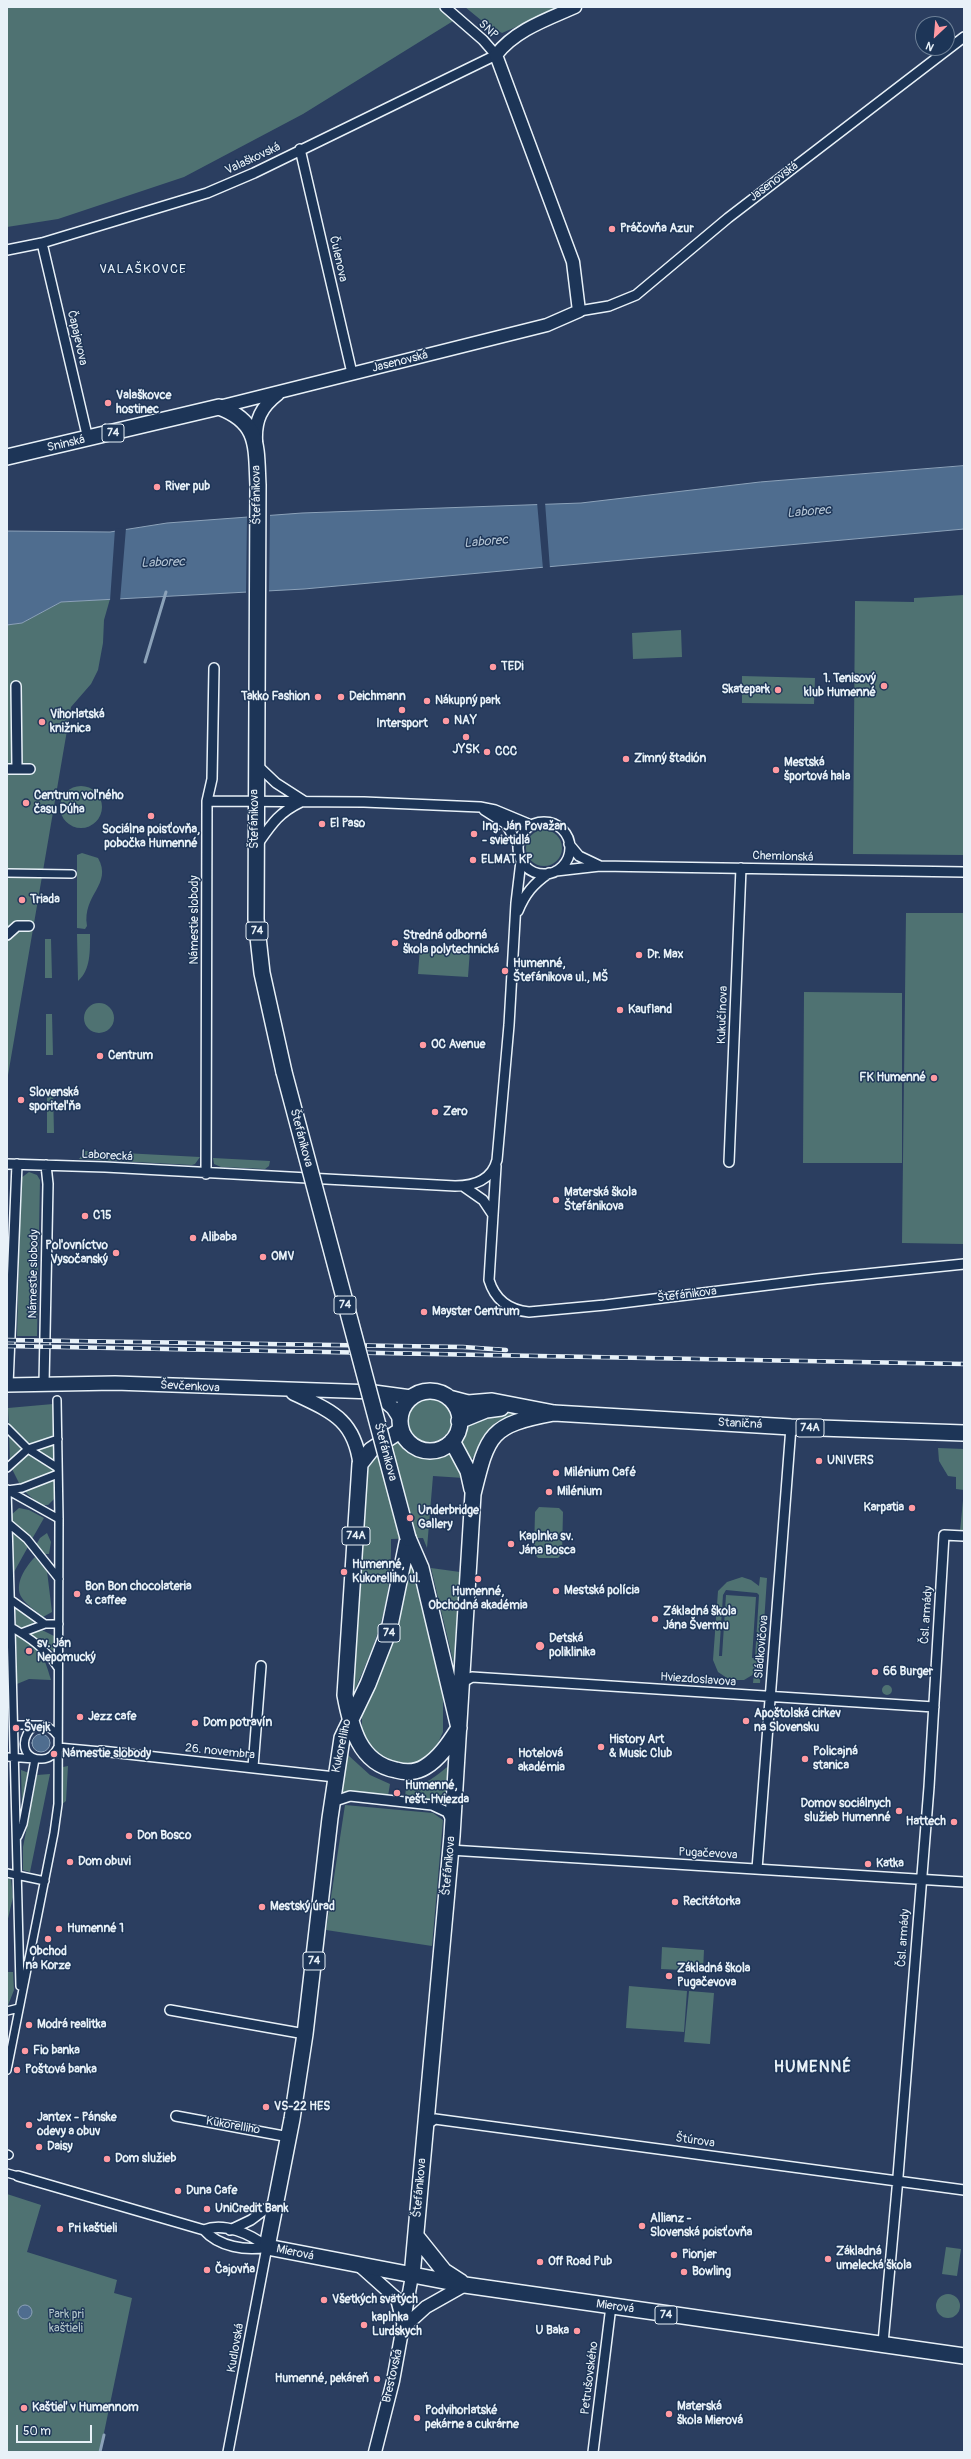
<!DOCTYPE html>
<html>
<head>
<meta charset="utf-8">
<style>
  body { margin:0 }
  #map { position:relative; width:971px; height:2459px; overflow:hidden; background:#2b3e60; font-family:Pangolin,sans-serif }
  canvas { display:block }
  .frame { position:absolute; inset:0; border:8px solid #e8f1f8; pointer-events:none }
  .north { position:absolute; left:915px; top:16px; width:40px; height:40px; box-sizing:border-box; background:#1d3557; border:1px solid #6e8097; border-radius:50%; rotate:206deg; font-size:11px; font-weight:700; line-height:16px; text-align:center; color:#e8f1f8 }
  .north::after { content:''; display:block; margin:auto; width:14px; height:18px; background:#ff9aa2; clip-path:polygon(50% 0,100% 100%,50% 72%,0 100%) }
  .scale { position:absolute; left:16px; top:2425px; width:76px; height:18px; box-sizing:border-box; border:2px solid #e8f1f8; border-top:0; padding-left:5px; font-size:12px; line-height:14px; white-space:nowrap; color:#e8f1f8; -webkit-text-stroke:3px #1d3557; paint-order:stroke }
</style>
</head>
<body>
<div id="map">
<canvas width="971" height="2459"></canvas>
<div class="frame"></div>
<div class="north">N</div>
<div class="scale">50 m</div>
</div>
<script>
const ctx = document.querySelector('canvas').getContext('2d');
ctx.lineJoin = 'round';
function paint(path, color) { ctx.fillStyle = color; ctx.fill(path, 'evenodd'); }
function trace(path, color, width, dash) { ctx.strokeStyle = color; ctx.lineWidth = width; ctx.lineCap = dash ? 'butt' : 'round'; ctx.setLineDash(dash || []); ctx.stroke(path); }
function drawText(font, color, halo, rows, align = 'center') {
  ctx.font = font + ' Pangolin,sans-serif'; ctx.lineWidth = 3; ctx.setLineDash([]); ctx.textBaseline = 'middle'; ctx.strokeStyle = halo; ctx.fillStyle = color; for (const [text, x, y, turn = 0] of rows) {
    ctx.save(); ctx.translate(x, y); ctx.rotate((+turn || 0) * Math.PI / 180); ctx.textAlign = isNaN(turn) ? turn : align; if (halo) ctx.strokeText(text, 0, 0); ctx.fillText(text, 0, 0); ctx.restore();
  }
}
paint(new Path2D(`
  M7,7h438l13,11 -155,96 -119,63 -126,42 -51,8z
  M465,7h97l-60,26 -15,-8z
  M964,595v260l-111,-1 2,-253 59,1v-4z
  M110,599l-6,21 -1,23 -5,27 -7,14 -20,23 -64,374v-456l15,-2 39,-21z
  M681,630l1,27 -49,2 -1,-26z
  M742,676l73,2 -1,26 -72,-1z
  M60 807a21 21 0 1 1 42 0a21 21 0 1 1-42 0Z
  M526 848a18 18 0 1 1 36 0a18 18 0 1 1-36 0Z
  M82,853l16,5c15,27 -16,36 -11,68l-2,3 -8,-1v-73z
  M906,913h58v331l-62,-1z
  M77,934h13c0,16 1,36 -12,47z
  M45,939h6l1,39h-7z
  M420,947l50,3 -2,27 -50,-3z
  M804,992l98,1v170h-99z
  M84 1018a15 15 0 1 1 30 0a15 15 0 1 1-30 0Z
  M46,1014h6l1,41h-7z
  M47,1090h6l1,43h-7z
  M85,1151l115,6 -5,7 -3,1 -113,-6z
  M213,1158l57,3 -1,5 -4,3 -44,-2 -7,-3z
  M29,1172l8,3 3,5 -3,156h-20l4,-158z
  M406 1419a23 23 0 1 1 46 0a23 23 0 1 1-46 0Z
  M53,1404l1,34c-27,8 -24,8 -45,-10l-1,-20z
  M503,1412l10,2v3c-20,-1 -34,24 -39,40l-3,2 -6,-3 -6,-18c5,-19 28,-21 44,-26z
  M9,1433l13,14v4l-12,11z
  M400,1438c12,15 32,21 48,10l16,30 -31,-2 -6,72 -4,-10 -32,1c1,63 -12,96 -37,153l-3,-1 13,-220 11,-18z
  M54,1442v21l-20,-14z
  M938,1448l26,1v82h-4l4,-41 -8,-1v-12l-8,-1 -9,-15z
  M32,1454l22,14v5l-33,14 -10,-20 15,-12z
  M54,1478l1,20 -7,7h-8l-17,-15z
  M539,1507l20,1 4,4 -1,42 -4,4h-20l-4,-5 1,-41z
  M19,1508l10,2 15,8 -12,21 -20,-17 -1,-7z
  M12,1532l17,13 -15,27z
  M47,1533l4,9 -2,12h-4l-9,-9 4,-7z
  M412,1555l31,132v45l-5,11 -13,16 -13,6h-9l-18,-6 -16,-14 -7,-16v-17c15,-34 33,-68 40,-104 4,-17 6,-35 7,-52z
  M35,1557l12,14 5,41 -9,5c-6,-6 -17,-12 -21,-19 -9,-13 4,-32 13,-41z
  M431,1568l29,4 -5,97z
  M742,1577l9,3 8,6 1,-9 7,1 -7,105h-7l1,-9 -10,6h-14l-12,-8 -5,-12 5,-69 9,-9zM726,1590l31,3 2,2 -4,63h-3l4,-61 -30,-2 -4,61h-3l4,-61z
  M15,1608l9,4 10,11 -10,6 -8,-4z
  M42,1630l12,6 1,16 -28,-19z
  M16,1633c25,15 27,20 35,47l-22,-1 -12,5z
  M882 1690a5 5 0 1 1 10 0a5 5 0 1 1-10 0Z
  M348,1755l22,20 20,9 -2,12 -40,-4 -8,2 6,-38z
  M450,1765l-3,42 -9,-5 -33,-3 1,-13c21,0 29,-10 44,-21z
  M68,1766l-2,35 -5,4 2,-38z
  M21,1770l8,3 -7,34z
  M50,1774l-20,98 -7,-2v-23l14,-72z
  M345,1805l88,8 10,7 -11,126 -106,-16z
  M7,1878l4,1 2,18 -6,26z
  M662,1947l42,3 -1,21 -42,-2z
  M7,1972h6l1,18 -7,18z
  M629,1986l58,5 -3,41 -58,-4z
  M689,1991l25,2 -4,51 -26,-2z
  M7,2194l34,11 -14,47 90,28 -3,13 18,5 -32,154h-93z
  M946,2247l15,2 -4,27 -15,-2z
  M936 2306a12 12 0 1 1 24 0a12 12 0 1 1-24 0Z`), '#4f7272');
const water = new Path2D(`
  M964,466v63l-660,60 -243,13 -39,21 -15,2v-94l103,1 57,-9 135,-10 279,-10 179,-21z
  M32 1743a9 9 0 1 1 18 0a9 9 0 1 1-18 0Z
  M18 2312a7 7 0 1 1 14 0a7 7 0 1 1-14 0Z`);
paint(water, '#4f6d8f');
trace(water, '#8ca2b9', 1);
paint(new Path2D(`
  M537,502h8l5,67h-7z
  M270,514l-1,79 -23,1 1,-79z
  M126,528l-6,73h-10l5,-72z`), '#2b3e60');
trace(new Path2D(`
  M145,662l21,-70
  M100,2452l4,-17`), '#8ca2b9', 3);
const pedestrian = new Path2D(`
  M7,873l65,1
  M7,1428l21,21 30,19
  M7,1468l21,-19 30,-10
  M7,1489l4,138h-4
  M7,1490l52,29
  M7,1490l15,-2 36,-14
  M8,1523l19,16 32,40
  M10,1599l35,25h14
  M11,1627l9,359
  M11,1627c19,11 35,22 47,41
  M21,1633l24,-9
  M14,1725h23
  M58,1736c-27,-35 -51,24 -16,23 8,0 13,-6 16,-12l43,4
  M7,1757l28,2 -12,65 -5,12
  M7,1873l38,8
  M7,2011l12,-3 1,-3
  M7,2070l47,-237 4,-29 1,-285 -2,-119
  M7,2154l2,1
  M7,2173l11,3`);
const minor = new Path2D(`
  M300,149l52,224
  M42,243l46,196
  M7,250l35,-7 165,-50 47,-20 242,-118 -13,-15 -38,-33
  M579,311l30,-5 27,-11 92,-77 236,-181
  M16,686l1,83
  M256,764l20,19 28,18
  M7,769h23
  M207,801l157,1 116,5 15,3 36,15
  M484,810l22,14 12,21
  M518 848a26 26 0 1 1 52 0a26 26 0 1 1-52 0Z
  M569,844l10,12 21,10
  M257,845c14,-20 21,-32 44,-43
  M556,871l44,-5 364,6
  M518,911c7,-17 15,-27 31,-38
  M7,935l10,-9h12
  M729,1162l12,-294
  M7,1164l98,3 350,19c18,0 37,-6 42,-26l12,-135 7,-122 5,-42
  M496,1166l-7,114c6,20 20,30 40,32l76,-7 212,-26 147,-15
  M206,1174l1,-373 5,-22 2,-111
  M463,1186l20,14 10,15
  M44,1384l4,-200 -2,-19
  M8,1385l9,-221
  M463,1682l9,-5 462,30
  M101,1751l234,26
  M253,1767l8,-101
  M332,1802l18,-6 82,9 15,7 5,9
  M450,1850l514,32
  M757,1869l34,-442
  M170,2010l135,24
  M176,2116l113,21
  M426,2125l9,-6 529,71
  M18,2176l186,54c15,17 42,21 63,17
  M204,2230c20,-8 47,4 63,17
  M230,2230l21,-10 24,-18
  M883,2343l14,-154 32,-402 15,-252 20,1
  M228,2452l39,-205
  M593,2452l18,-146`);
const tertiary = new Path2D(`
  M219,407l328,-82 32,-14 -6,-49 -77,-207c19,-25 52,-36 79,-48
  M256,441c-1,-21 5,-34 22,-47
  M360,2266l37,33 6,23
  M404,2327l22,-20 39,-22
  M375,2452l18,-71 19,-105`);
const secondary = new Path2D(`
  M7,1385l108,-2 259,9 37,5
  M374,1392l19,16 7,11
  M293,1393c37,18 61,25 67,71`);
const primary = new Path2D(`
  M7,457l212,-50c41,15 37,40 39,78l-2,434 6,54 22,99
  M400 1421a30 30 0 1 1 60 0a30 30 0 1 1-60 0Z
  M449,1398l19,5 24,-2 62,12 237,14 173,6
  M459,1421l27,-11 15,-2
  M401,1430l-30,20 -11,14 -15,231c6,32 14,68 51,75 10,3 21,2 29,-3 15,-9 25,-25 34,-39l-38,-160 -13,-30
  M452,1441l16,30 4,18
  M408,1538l-19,92 -21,54 -26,54 -12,80 -25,216 -13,85 -25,128 198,38 499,71
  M416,2236l28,35 17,11
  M412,2276l40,-440 21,-342c15,-61 17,-69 81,-81`);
trace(pedestrian, '#e8f1f8', 10);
trace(minor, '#e8f1f8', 12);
trace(tertiary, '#e8f1f8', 15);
trace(secondary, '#e8f1f8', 16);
trace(primary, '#e8f1f8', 18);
trace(pedestrian, '#1d3557', 7);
trace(minor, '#1d3557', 9);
trace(tertiary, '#1d3557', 12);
trace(secondary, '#1d3557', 13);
trace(primary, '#1d3557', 15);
const rail = new Path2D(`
  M7,1340l456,7 43,3
  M7,1346l957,18`);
trace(rail, '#e8f1f8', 4.5);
trace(rail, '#1d3557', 3, [9]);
const primaryBridge = new Path2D(`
  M284,1072l124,466`);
trace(primaryBridge, '#e8f1f8', 18, []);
trace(primaryBridge, '#1d3557', 15);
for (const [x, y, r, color] of [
  [612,229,4,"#ff9aa2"],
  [108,403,4,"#ff9aa2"],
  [157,487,4,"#ff9aa2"],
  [493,667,4,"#ff9aa2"],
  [884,686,4,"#ff9aa2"],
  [778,690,4,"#ff9aa2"],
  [318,697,4,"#ff9aa2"],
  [341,697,4,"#ff9aa2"],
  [427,701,4,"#ff9aa2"],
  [402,710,4,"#ff9aa2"],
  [446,721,4,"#ff9aa2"],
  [42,722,4,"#ff9aa2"],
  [466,737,4,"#ff9aa2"],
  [487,752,4,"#ff9aa2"],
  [626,759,4,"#ff9aa2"],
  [776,770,4,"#ff9aa2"],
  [26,803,4,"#ff9aa2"],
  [151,816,4,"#ff9aa2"],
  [322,824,4,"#ff9aa2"],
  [474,834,4,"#ff9aa2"],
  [473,860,4,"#ff9aa2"],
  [22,900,4,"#ff9aa2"],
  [395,943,4,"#ff9aa2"],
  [639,955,4,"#ff9aa2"],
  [505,971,4,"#ff9aa2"],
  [620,1010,4,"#ff9aa2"],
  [423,1045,4,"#ff9aa2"],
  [100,1056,4,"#ff9aa2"],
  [934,1078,4,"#ff9aa2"],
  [21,1100,4,"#ff9aa2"],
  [435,1112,4,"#ff9aa2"],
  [556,1200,4,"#ff9aa2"],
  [85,1216,4,"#ff9aa2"],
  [193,1238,4,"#ff9aa2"],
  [116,1253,4,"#ff9aa2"],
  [263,1257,4,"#ff9aa2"],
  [424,1312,4,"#ff9aa2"],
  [819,1461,4,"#ff9aa2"],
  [556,1473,4,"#ff9aa2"],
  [549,1492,4,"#ff9aa2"],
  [912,1508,4,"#ff9aa2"],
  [410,1518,4,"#ff9aa2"],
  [511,1544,4,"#ff9aa2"],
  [344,1572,4,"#ff9aa2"],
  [478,1579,4,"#ff9aa2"],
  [556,1591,4,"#ff9aa2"],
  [77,1594,4,"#ff9aa2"],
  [655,1619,4,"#ff9aa2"],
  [540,1646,5,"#ff9aa2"],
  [29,1651,4,"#ff9aa2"],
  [875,1672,4,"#ff9aa2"],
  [80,1717,4,"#ff9aa2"],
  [746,1721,4,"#ff9aa2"],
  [195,1723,4,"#ff9aa2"],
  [16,1728,4,"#ff9aa2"],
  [601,1747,4,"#ff9aa2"],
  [54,1754,4,"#ff9aa2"],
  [805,1759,4,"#ff9aa2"],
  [510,1761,4,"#ff9aa2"],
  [397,1793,4,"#ff9aa2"],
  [899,1811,4,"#ff9aa2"],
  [954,1822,4,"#ff9aa2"],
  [129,1836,4,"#ff9aa2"],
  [70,1862,4,"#ff9aa2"],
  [868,1864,4,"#ff9aa2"],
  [675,1902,4,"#ff9aa2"],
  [262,1907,4,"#ff9aa2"],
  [59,1929,4,"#ff9aa2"],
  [48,1939,4,"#ff9aa2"],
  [669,1976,4,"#ff9aa2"],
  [29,2025,4,"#ff9aa2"],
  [25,2051,4,"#ff9aa2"],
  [17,2070,4,"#ff9aa2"],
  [266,2107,4,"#ff9aa2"],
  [29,2125,4,"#ff9aa2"],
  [39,2147,4,"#ff9aa2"],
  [107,2159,4,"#ff9aa2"],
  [178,2191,4,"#ff9aa2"],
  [207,2209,4,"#ff9aa2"],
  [642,2226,4,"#ff9aa2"],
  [60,2229,4,"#ff9aa2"],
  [674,2255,4,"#ff9aa2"],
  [828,2259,4,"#ff9aa2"],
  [540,2262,4,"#ff9aa2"],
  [207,2270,4,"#ff9aa2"],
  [684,2272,4,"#ff9aa2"],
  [324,2300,4,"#ff9aa2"],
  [364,2325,4,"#ff9aa2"],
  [577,2331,4,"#ff9aa2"],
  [377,2379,4,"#ff9aa2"],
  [24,2408,4,"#ff9aa2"],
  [669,2414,4,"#ff9aa2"],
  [417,2418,4,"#ff9aa2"]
]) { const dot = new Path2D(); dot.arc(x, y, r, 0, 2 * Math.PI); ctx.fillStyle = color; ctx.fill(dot); trace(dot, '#1d3557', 1.5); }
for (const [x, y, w] of [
  [113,433,22],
  [257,931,22],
  [345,1305,22],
  [810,1428,28],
  [356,1536,28],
  [389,1633,22],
  [314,1961,22],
  [666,2315,22]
]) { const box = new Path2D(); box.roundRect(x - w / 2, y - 9, w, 18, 3); ctx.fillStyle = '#1d3557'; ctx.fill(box); trace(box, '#e8f1f8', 1); }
drawText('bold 11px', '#e8f1f8', null, [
  ["74",113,433],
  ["74",257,931],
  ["74",345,1305],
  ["74A",810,1428],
  ["74A",356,1536],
  ["74",389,1633],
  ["74",314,1961],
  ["74",666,2315]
]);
drawText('12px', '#e8f1f8', '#1d3557', [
  ["SNP",488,30,44],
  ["Valaškovská",253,159,-25],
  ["Jasenovská",774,182,-37],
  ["Čulenova",338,259,77],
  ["Čapajevova",77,338,77],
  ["Jasenovská",400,362,-14],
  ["Sninská",66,444,-13],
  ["Štefánikova",257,495,-91],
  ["Štefánikova",255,819,-90],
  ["Chemlonská",783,857,2],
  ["Námestie slobody",195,920,-90],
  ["Kukučínova",723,1015,-88],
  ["Štefánikova",301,1138,75],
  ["Laborecká",107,1156,3],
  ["Námestie slobody",34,1274,-89],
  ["Štefánikova",687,1295,-7],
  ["Ševčenkova",190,1387,3],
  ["Staničná",740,1424,3],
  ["Štefánikova",385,1452,75],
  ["Čsl. armády",927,1615,-86],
  ["Sládkovičova",762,1647,-85],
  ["Hviezdoslavova",698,1680,4],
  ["Kukorelliho",342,1746,-78],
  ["26. novembra",220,1752,6],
  ["Pugačevova",708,1854,3],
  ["Štefánikova",449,1866,-85],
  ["Čsl. armády",904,1938,-86],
  ["Kukorelliho",233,2126,10],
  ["Štúrova",695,2141,8],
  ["Štefánikova",420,2188,-85],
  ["Mierová",295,2253,12],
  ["Mierová",615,2307,8],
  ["Kudlovská",236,2348,-80],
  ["Brestovská",393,2376,-77],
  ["Petrušovského",590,2378,-83]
]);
drawText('bold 12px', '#e8f1f8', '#1d3557', [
  ["Práčovňa Azur",620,229],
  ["Valaškovce",116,396],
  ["hostinec",116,410],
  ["River pub",165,487],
  ["TEDi",501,667],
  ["1. Tenisový",876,679,"right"],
  ["klub Humenné",876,693,"right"],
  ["Skatepark",770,690,"right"],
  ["Takko Fashion",310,697,"right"],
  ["Deichmann",349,697],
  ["Nákupný park",435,701],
  ["Vihorlatská",50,715],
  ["knižnica",50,729],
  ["NAY",454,721],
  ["Intersport",402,724,"center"],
  ["JYSK",466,750,"center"],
  ["CCC",495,752],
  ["Zimný štadión",634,759],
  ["Mestská",784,763],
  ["športová hala",784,777],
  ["Centrum voľného",34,796],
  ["času Dúha",34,810],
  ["El Paso",330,824],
  ["Ing. Ján Považan",482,827],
  ["- svietidlá",482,841],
  ["Sociálna poisťovňa,",151,830,"center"],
  ["pobočka Humenné",151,844,"center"],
  ["ELMAT KP",481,860],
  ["Triada",30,900],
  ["Stredná odborná",403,936],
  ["škola polytechnická",403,950],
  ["Dr. Max",647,955],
  ["Humenné,",513,964],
  ["Štefánikova ul., MŠ",513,978],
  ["Kaufland",628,1010],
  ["OC Avenue",431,1045],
  ["Centrum",108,1056],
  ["FK Humenné",926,1078,"right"],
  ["Slovenská",29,1093],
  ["sporiteľňa",29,1107],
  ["Zero",443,1112],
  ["Materská škola",564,1193],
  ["Štefánikova",564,1207],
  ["C15",93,1216],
  ["Alibaba",201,1238],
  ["Poľovníctvo",108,1246,"right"],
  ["Vysočanský",108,1260,"right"],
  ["OMV",271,1257],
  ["Mayster Centrum",432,1312],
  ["UNIVERS",827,1461],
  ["Milénium Café",564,1473],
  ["Milénium",557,1492],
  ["Karpatia",904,1508,"right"],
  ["Underbridge",418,1511],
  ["Gallery",418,1525],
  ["Kaplnka sv.",519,1537],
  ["Jána Bosca",519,1551],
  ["Humenné,",352,1565],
  ["Kukorelliho ul.",352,1579],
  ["Bon Bon chocolateria",85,1587],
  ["& caffee",85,1601],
  ["Mestská polícia",564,1591],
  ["Humenné,",478,1592,"center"],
  ["Obchodná akadémia",478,1606,"center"],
  ["Základná škola",663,1612],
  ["Jána Švermu",663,1626],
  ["Detská",549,1639],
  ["poliklinika",549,1653],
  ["sv. Ján",37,1644],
  ["Nepomucký",37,1658],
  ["66 Burger",883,1672],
  ["Apoštolská cirkev",754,1714],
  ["na Slovensku",754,1728],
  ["Jezz cafe",88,1717],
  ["Dom potravín",203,1723],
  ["Švejk",24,1728],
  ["History Art",609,1740],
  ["& Music Club",609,1754],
  ["Policajná",813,1752],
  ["stanica",813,1766],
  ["Námestie slobody",62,1754],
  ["Hotelová",518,1754],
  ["akadémia",518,1768],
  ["Humenné,",405,1786],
  ["rešt. Hviezda",405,1800],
  ["Domov sociálnych",891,1804,"right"],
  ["služieb Humenné",891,1818,"right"],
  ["Hattech",946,1822,"right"],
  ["Don Bosco",137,1836],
  ["Dom obuvi",78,1862],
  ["Katka",876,1864],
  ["Recitátorka",683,1902],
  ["Mestský úrad",270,1907],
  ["Humenné 1",67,1929],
  ["Obchod",48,1952,"center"],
  ["na Korze",48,1966,"center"],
  ["Základná škola",677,1969],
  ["Pugačevova",677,1983],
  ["Modrá realitka",37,2025],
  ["Fio banka",33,2051],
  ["Poštová banka",25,2070],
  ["VS-22 HES",274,2107],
  ["Jantex - Pánske",37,2118],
  ["odevy a obuv",37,2132],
  ["Daisy",47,2147],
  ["Dom služieb",115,2159],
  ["Duna Cafe",186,2191],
  ["UniCredit Bank",215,2209],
  ["Allianz -",650,2219],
  ["Slovenská poisťovňa",650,2233],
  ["Pri kaštieli",68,2229],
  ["Základná",836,2252],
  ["umelecká škola",836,2266],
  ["Pionjer",682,2255],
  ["Off Road Pub",548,2262],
  ["Čajovňa",215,2270],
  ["Bowling",692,2272],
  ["Všetkých svätých",332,2300],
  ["kaplnka",372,2318],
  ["Lurdskych",372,2332],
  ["U Baka",569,2331,"right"],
  ["Humenné, pekáreň",369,2379,"right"],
  ["Materská",677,2407],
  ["škola Mierová",677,2421],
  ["Kaštieľ v Humennom",32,2408],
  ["Podvihorlatské",425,2411],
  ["pekárne a cukrárne",425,2425]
], 'left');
drawText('12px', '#b2c5c9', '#1d3557', [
  ["Park pri",66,2315],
  ["kaštieli",66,2329]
]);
ctx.letterSpacing = '1px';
drawText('13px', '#e8f1f8', '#1d3557', [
  ["VALAŠKOVCE",143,270]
]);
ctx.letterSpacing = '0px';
drawText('italic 13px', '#b2c3d3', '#1d3557', [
  ["Laborec",809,512,-5],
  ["Laborec",486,542,-5],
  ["Laborec",163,563,-2]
]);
ctx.letterSpacing = '1px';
drawText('bold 16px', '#e8f1f8', '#1d3557', [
  ["HUMENNÉ",813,2068]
]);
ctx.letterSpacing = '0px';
</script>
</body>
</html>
